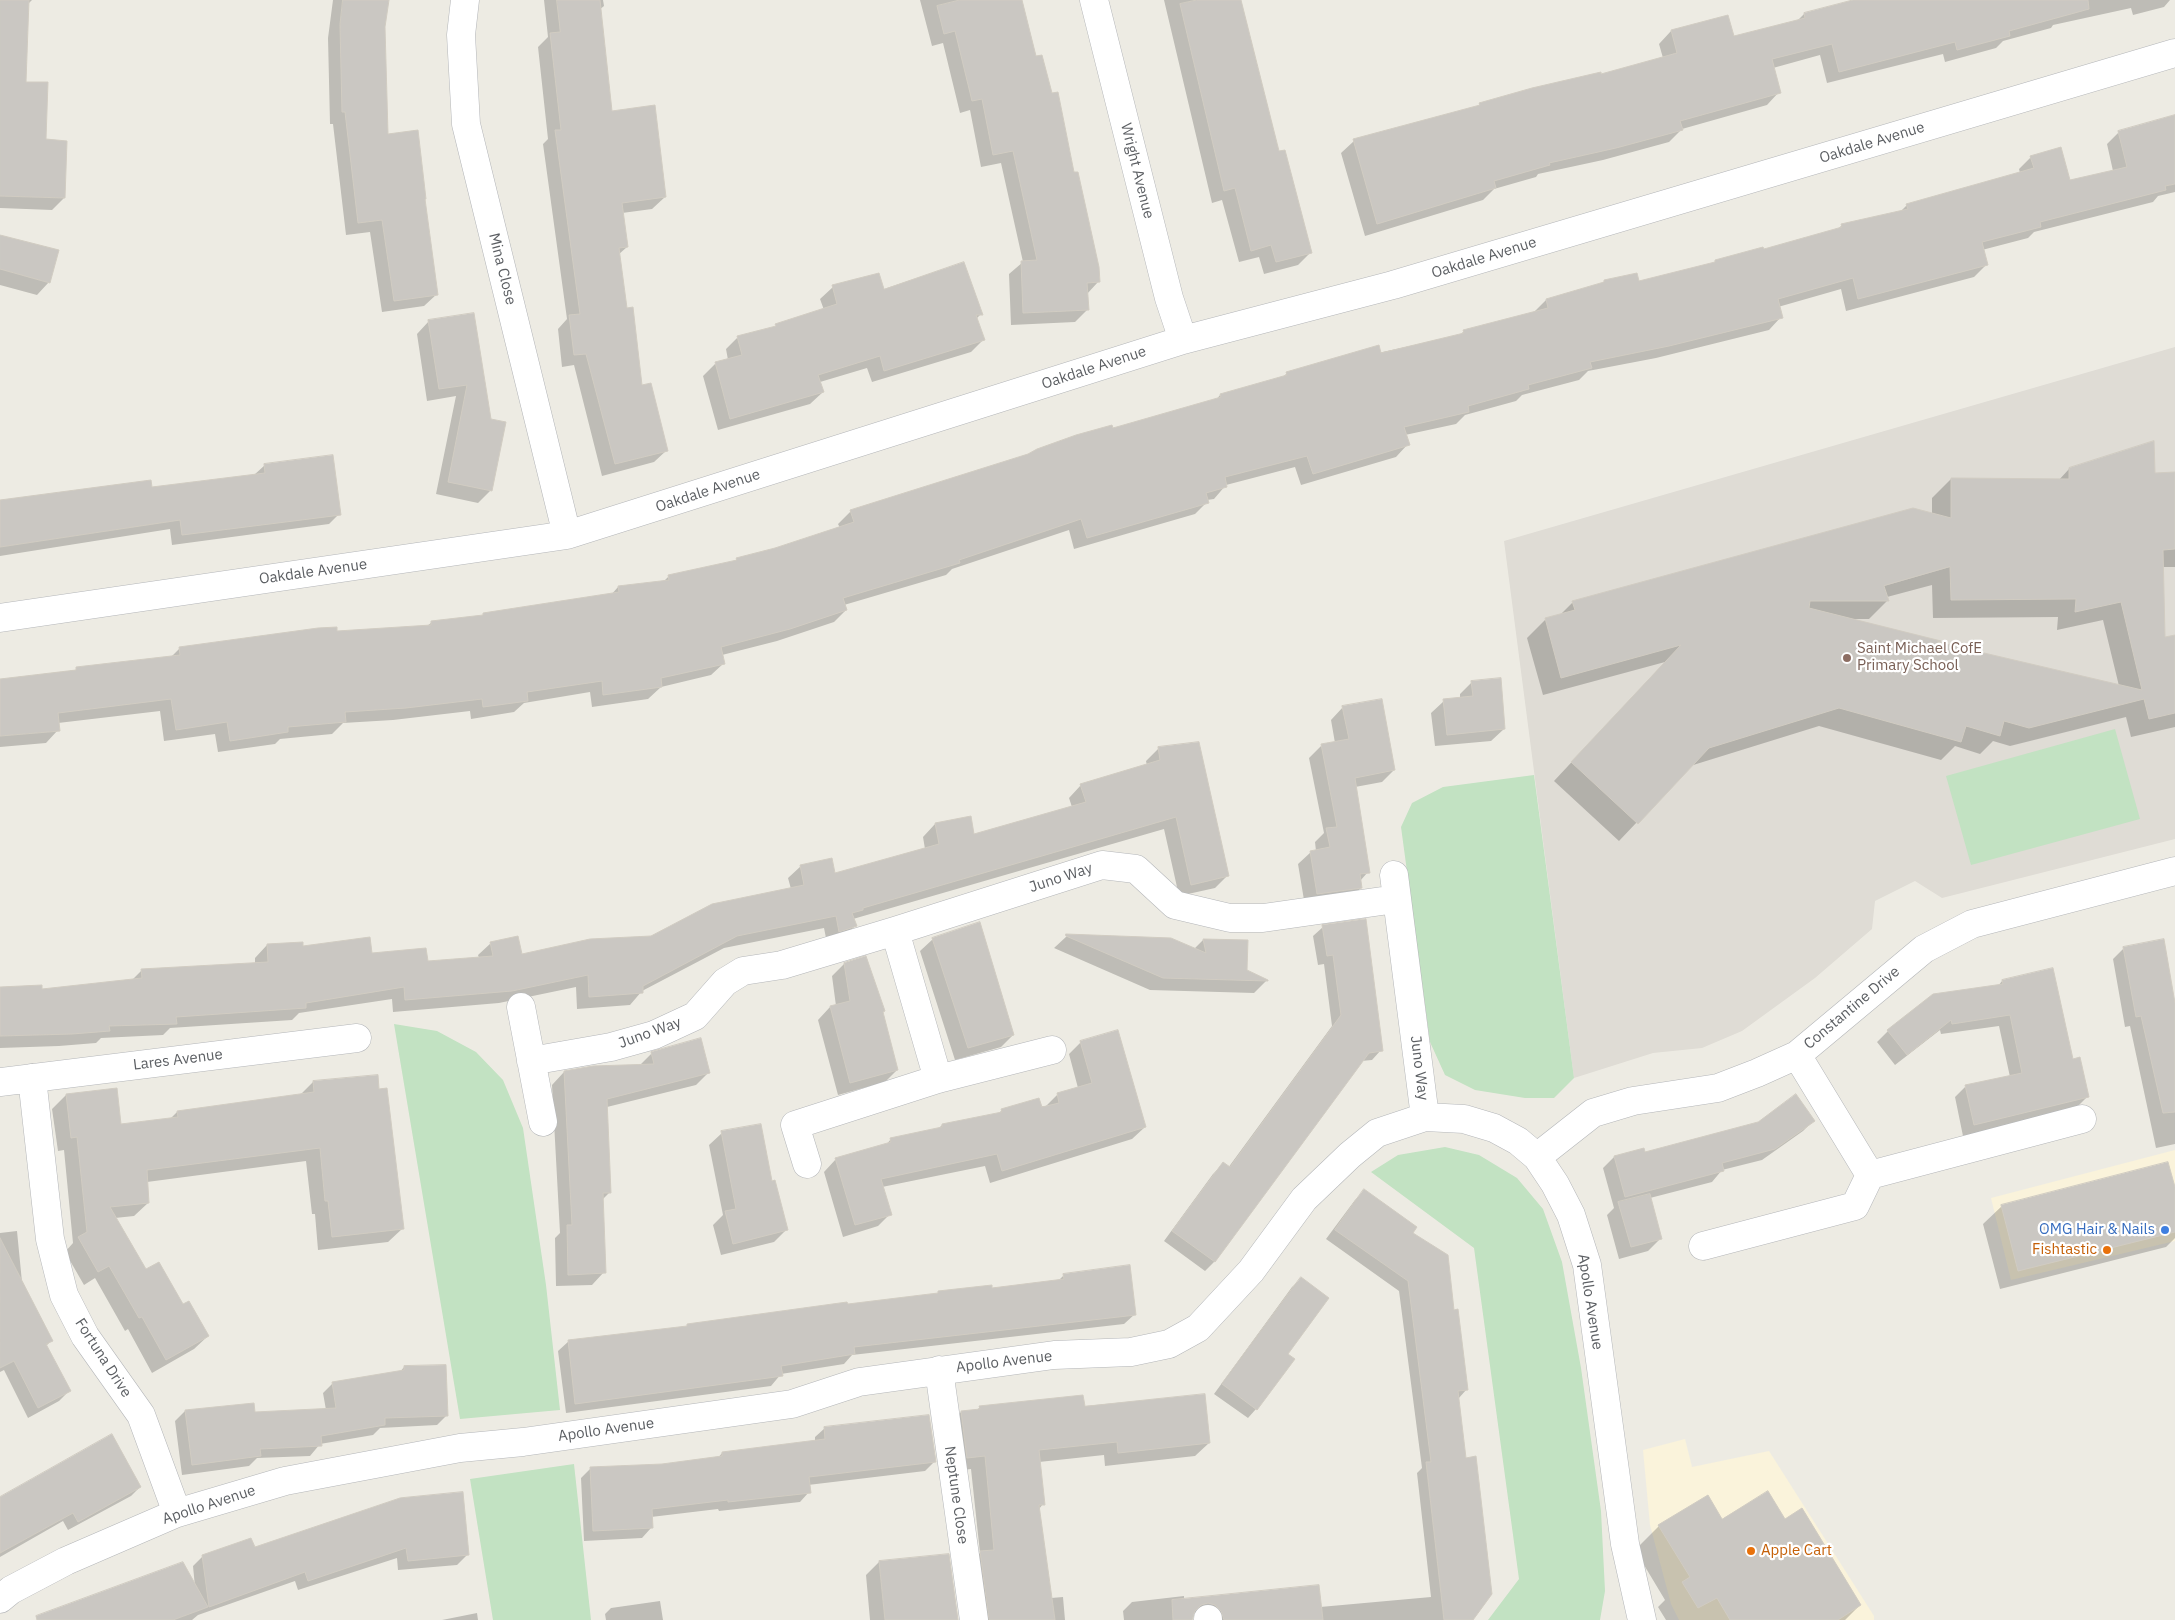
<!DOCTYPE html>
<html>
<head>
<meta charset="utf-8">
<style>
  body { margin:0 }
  canvas { display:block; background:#edebe3 }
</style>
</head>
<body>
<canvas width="2175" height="1620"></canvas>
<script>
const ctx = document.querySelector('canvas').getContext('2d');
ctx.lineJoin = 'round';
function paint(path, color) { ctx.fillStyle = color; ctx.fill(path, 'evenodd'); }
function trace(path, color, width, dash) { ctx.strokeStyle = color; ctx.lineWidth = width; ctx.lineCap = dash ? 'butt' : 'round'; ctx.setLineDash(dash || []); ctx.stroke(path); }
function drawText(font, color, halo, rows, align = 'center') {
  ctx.font = font + ' "IBM Plex Sans",sans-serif'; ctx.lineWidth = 4.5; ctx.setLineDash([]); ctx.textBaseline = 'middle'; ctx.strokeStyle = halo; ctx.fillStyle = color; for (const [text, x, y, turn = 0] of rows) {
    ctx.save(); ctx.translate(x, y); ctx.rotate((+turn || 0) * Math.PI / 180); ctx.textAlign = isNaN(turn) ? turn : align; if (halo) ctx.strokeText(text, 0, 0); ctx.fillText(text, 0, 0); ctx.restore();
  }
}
paint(new Path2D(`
  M2175,1150v91l-164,39 -20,-82z
  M1685,1439l7,28 77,-16 105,165v4h-195l-8,-16 -21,-79 -7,-75z`), '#faf3db');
paint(new Path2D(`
  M2175,347v492l-233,59 -27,-17 -40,20 -3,28 -57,49 -73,53 -40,17 -49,5 -79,25 -70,-537z`), '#dfdcd5');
paint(new Path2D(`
  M2115,729l25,90 -169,46 -25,-89z
  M1534,775l40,303 -20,20h-29l-50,-8 -30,-15 -15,-33 -29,-215 11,-24 31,-16z
  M394,1024l43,7 39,21 27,28 20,48 23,157 14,125 -100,9z
  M1445,1147l34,8 38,23 26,31 19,53 19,106 20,143 4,80 -5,29h-112l31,-41 -45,-331 -103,-76 27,-17z
  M574,1464l17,156h-98l-23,-141z`), '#c2e2c2');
paint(new Path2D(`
  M0,0h32l-4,4 -3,79 39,115 -12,12 -52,-2z
  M333,0h55l-4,27 3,108 36,65 14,94 -13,12 -42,6 -12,-80 -24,3 -13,-111h-3l-2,-86z
  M544,0h59l1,6 -5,4 12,102 54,85 -13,12 -30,4 5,34 -9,8 8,54 15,78 26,63 -13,12 -52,14 -28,-111 -12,2 -4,-38 9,-10 -24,-175 5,-5 -10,-92 10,-10z
  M920,0h101l14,57 38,117 25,108 -11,12 1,15 -13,13 -64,3 -2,-51 14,-12 -22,-99 -20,4 -11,-57 -10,3 -17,-70 -11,3z
  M1164,0h75l39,153 33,99 -13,13 -34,9 -5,-17 -20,5 -17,-62 -10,3z
  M1858,0h312l-6,7 -31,8 -2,-7 -78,17 -2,3 -48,13 -7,7 -51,14 -2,-8 -116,29 -7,-28 -47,13 6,24 -12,13 -85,24 -13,13 -66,18 -65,14 -2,3 -42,12 -11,11 -118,36 -24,-83 13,-12 123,-34 3,-3 120,-28 63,-18 -4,-14 12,-13 62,7 64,-17 7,-7z
  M2175,115v77l-17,4 -5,6 -119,30 -6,6 -46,12 4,15 -12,12 -128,34 -5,-22 -63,18 3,10 -12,13 -113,28 -68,13 -9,9 -57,15 -6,6 -51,14 -9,9 -51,11 3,9 -12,13 -95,28 -6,-18 -69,18 -12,14 -7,1v2l-12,12 -121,35 -5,-19 -117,39 -6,6 -102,30 2,5 -12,12 -57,19 -55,14 2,8 -13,12 -50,12 -13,12 -56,8 -2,-15 -66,11 -10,9 -43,7 -1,-8 -77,9 -50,3 -11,11 -52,5 -5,5 -57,8 -3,-18 -51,7 -4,-30 -102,12v7l-12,13 -46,4v-67l170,-22 10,-10 156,-16 90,-5 6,-5 49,-5 3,-3 127,-19 7,-8 45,-5 6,-6 65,-14 3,-3 38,-10 65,-21 -2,-4 13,-13 261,-82 104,-29 4,-5 62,-17 5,-5 173,-38 4,-4 70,-19 12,-12 55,-16 4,-3 33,1 125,-31 75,-22 4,-4 57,-12 8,-8 113,-32 -1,-4 12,-12 38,25 44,-11 -6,-27 12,-12z
  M0,237l49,45 -12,13 -37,-10z
  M833,287l50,4 98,23 -5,5 7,21 -12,12 -99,30 -5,-14 -47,14 3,10 -13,12 -92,26 -15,-54 12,-12 13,-4 -2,-11 12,-12 35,-9 51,-18 -4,-11z
  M473,314l18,176 -13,13 -42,-9 20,-98 -29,5 -10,-67 12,-13z
  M265,465l74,49 -10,10 -157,21 -2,-16 -170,27v-54l151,-13 103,-14z
  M2069,469l106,5v93h-13l1,72 12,-3v91l-44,10 -5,-20 -116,29 -17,-5 -13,13 -25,-8 -14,14 -122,-34 -129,40 -71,75 -65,-60 111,-119 -122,33 -16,-57 19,-19 13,-3 14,-14 359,-88v-16l19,-19 107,2zM1932,585l1,33 125,-1 -1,13 46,-10 16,66 -182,-43 2,-2 -87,-22h17l19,-19 -1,-3z
  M1472,682l32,47 -13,12 -56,5 -4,-33 13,-12 16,-2v-5z
  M1343,707l51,63 -12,12 -27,5 13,85 -8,9 1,7 -13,12 -43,6 -7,-42 13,-12 5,-1 -1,-9 9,-9 -15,-75 13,-13 13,-2 -4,-23z
  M1159,748l68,128 -12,12 -36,8 -15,-67 -311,90 2,7 -12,12 -16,5 -3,-15 -100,20 -82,43 -12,14 -53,4 -1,-22 -77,16 -106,9 -1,-13 -93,14 -7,7 -122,8 -7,7 -62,3 -5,5 -37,3 -59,2v-60l40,2 92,-10 10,-10 113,-6v-6l12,-13 35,-1v3l124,16 53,-5 -1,-3 13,-12 30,12 131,-18 139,-48 -3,-11 13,-12 33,8 91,-25 -2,-12 12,-13 38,12 99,-29 -3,-9 12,-13 66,-19 -1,-5z
  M1323,927l58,123 -9,10 -11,1 -147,201 -9,9 -41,-30 49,-67 10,-10 5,4 104,-142 -8,-62 -6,1 -5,-29z
  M1067,936l127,13 9,-9 43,31 21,9 -13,13 -104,-3 -96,-42z
  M933,939l80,96 -12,12 -46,13 -35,-109z
  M2124,948l51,62v134l-19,4 -26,-122 -5,1 -12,-68z
  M844,964l38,49 15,57 -12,12 -47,13 -20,-75 12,-13 6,-1 -4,-30z
  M2002,981l70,79 15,37 -11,11 -113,28 -8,-39 11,-11 44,-9 -11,-51 -58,8 -1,-4 -45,35 -18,-23 11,-11 110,-45z
  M1081,1042l64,85 -13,12 -142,44 -5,-17 -103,21 8,27 -12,12 -35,11 -19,-65 12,-13 50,-14 5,-6 46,-9 5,-5 56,-11 4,-4 44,-4 12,-12 20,-6 -9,-34z
  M652,1053l56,20 -12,12 -89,22 3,85 -8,8 2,72 -12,13 -36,1 -1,-48 5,-5 -8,-148 12,-13 76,-7z
  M313,1082l89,147 -14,13 -70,8 -3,-36h-3l-6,-53 -159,21 1,21 -14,13 -19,2 30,53 37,35 26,30 -14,13 -42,24 -24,-44 -3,2 -30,-53 -11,7 -19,-33 8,-9 -9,-93 -6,1 -6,-42 14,-14 50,-6 4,37 50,-7 7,-7 123,-17z
  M1814,1120l-11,11 -41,29 -40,10 -10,12 -62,16 11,40 -13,13 -29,8 -12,-44 7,-7 -11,-40 11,-11 29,-7 1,3z
  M722,1133l64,97 -12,12 -53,13 -8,-30 10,-10 -14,-70z
  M1364,1191l47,42 41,78 15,78 -9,10 14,221h-260l-15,-8 -4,1 -2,7h-67l-1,-9 9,-9 52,-6v4l136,7 111,-10 -14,-124 5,-5 -23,-177 -73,-52 29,-39z
  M2175,1192v46l-9,9 -166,42 -17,-65 19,-18z
  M17,1231l5,51 30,58 -6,6 23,45 -10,10 -31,17 -24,-48 -4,2v-139z
  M1064,1275l71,39 -11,10 -272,31 -8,9 -63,10 -10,12 -205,27 -8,-62 11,-10 116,-13 3,-3 370,-44z
  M1301,1279l-15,75 -30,55 -8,9 -34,-24 78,-107z
  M404,1367l43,48 -10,10 -57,3 -7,7 -53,9 -10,12 -53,2 -8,8 -67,9 -7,-54 10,-10 69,3 72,-4 -3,-17 10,-10 67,-11z
  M980,1407l103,1 126,35 -14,13 -90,10 -1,-11 -65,7 4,42 -4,5 12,89 12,-1 2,23h-90l-8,-54 13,-13 -9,-84 -17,2 -7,-45 14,-14 15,-1z
  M825,1428l110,33 -10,10 -117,14 1,7 -9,10 -81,9 -1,-2 -67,8v11l-9,10 -58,3 -3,-63 10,-10 71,-3 56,-7 4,-5 93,-11v-5z
  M140,1487l-9,9 -63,34 -5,-9 -63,36v-58z
  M462,1493l5,62 -10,10 -59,5 -1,-12 -99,32 -3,-9 -97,34 -6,5h-130l133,-33 -2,-21 10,-10 51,-7z
  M1722,1520l138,85 -15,15h-179l-8,-13 7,-7 -30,-50 24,-24z
  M879,1562l78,58h-87l-4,-45z
  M660,1601l3,19h-57l-1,-6 6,-6z
  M477,1613l1,7h-36z`), '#0003');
const building = new Path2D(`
  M0,0h29l-3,82h22l-2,57 21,2 -2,57 -65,-2z
  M343,0h46l-4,27 3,107 30,-4 8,69h-1l13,96 -44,6 -12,-81 -24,3 -13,-111h-3l-2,-87z
  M557,0h43l12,111 43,-6 11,92 -44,6 6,44 -9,1 8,60 6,-1 9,78 9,-2 17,68 -53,13 -29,-110 -12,1 -5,-40 11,-1 -25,-184h6l-11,-97 10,-1z
  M960,0h62l14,56 6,-1 10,38 6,-1 16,80h4l21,95 1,15 -13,1 2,27 -66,3 -2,-52 16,-1 -24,-109 -20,4 -11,-56 -10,2 -17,-70 -11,3 -7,-28z
  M1197,0h44l38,151 6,-1 27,103 -36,9 -5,-17 -20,6 -16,-63 -11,3 -44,-187z
  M1853,0h235l1,9 -80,22 1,5 -53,14 -2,-8 -116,30 -7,-28 -60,15 9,34 -101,28 3,9 -67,18 -67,15 1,2 -56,16 2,7 -119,36 -24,-85 127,-34 -1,-2 53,-15 69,-16v2l76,-21 -6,-23 57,-15 6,21 71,-18 -1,-5z
  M2175,115v69l-10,2 1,4 -126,32 1,5 -59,15 6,23 -130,34 -5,-21 -75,21 5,19 -114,28 -79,16 2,6 -64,17 1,4 -61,17 1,6 -65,15 6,18 -97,29 -6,-18 -82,21 2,10 -21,6 3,10 -122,35 -6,-19 -122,41 1,3 -117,35 4,12 -57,19 -69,18 4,17 -64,14 1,9 -59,8 -1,-14 -75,11 1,9 -45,6 -1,-8 -76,9 -61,4 1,10 -58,5v5l-58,9 -3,-19 -51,8 -5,-31 -113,14 2,18 -60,5v-57l76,-9v-3l104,-12 -1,-8 139,-19 19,-1v4l94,-6v-4l52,-6v-2l136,-21 -1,-6 51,-6 -1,-5 69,-15 -1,-2 39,-10 79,-26 -4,-12 178,-56 9,-5 39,-14 36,-10 1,3 108,-31 -1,-3 67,-19 -1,-3 93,-27 2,8 83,-20 -1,-3 85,-22 -2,-9 58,-17v-2l33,-7 2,8 76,-19v-2l48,-13 1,2 78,-22 -1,-3 67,-15 -2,-5 128,-36 -4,-12 31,-9 9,33 57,-13 -9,-36z
  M0,235l59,15 -9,33 -50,-14z
  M964,262l19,53h-7l9,25 -101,31 -4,-15 -62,19 6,17 -94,27 -15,-57 27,-7 -5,-19 39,-10 -1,-2 62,-20 -5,-19 47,-12 5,16z
  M474,313l17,106 15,3 -14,69 -44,-9 19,-97 -28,4 -11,-69z
  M2154,441l1,32 20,-1v77l-12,1 2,87 10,-2v78l-26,6 -5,-20 -115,29 -25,-7 -4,15 -34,-10 -5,16 -122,-34 -130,40 -71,76 -67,-62 110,-117 -120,33 -16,-60 30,-8 -3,-9 341,-93 38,10v-40l118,1v-11zM1950,567l1,33 125,-1 -1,13 46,-10 21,88 -205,-48 4,-1 -132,-33 1,-7h79l-5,-15z
  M333,455l8,60 -159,20 -2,-15 -180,27v-47l151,-20 1,7 113,-14 -1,-9z
  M1501,678l4,51 -58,6 -4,-36 30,-3 -2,-15z
  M1382,699l13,71 -40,8 15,95 -10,1 2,14 -45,6 -7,-43 20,-4 -4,-19 11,-1 -16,-83 28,-5 -7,-33z
  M1199,742l30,134 -38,9 -15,-68 -313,91v2l-11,3 5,13 -18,6 -3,-16 -99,20 -94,50v7l-54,4 -1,-22 -76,16 -107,9 -1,-13 -98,16v5l-130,9 1,7 -68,2 1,5 -38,3 -72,2v-49l42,-2v4l100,-11 -1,-9 127,-7 -1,-18 36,-2v4l67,-9 2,16 54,-5 2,13 65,-5 -3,-14 28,-6 4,18 68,-15 61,-3 61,-32 92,-19 -4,-20 32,-7 3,15 104,-29 -4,-21 36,-7 3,18 112,-32 -6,-18 80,-24 -2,-13z
  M1366,919l17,132 -14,2 -154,209 -43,-31 51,-69 7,5 111,-152 -8,-60 -6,1 -5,-31z
  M980,922l34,113 -46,13 -36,-110z
  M1066,934l105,4 35,15 -3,-14 45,1 -1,30 21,10v1l-105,-3 -97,-42z
  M2164,939l11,64v109l-12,1 -22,-97 -5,1 -13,-70z
  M866,956l19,55 -2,1 15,58 -48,13 -20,-77 20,-5 -6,-38z
  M2053,968l20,91 7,-2 9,40 -115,28 -9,-40 57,-12 -12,-58 -58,9 -1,-4 -44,35 -20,-25 46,-36 70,-10 -1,-4z
  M1118,1030l28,97 -144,44 -5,-17 -116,25 11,36 -37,10 -20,-67 56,-16 -1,-4 52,-11v-3l60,-12 -1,-3 38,-11 3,9 17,-4 -2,-10 35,-10 -12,-42z
  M701,1038l9,35 -103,26 4,94h-8l3,80 -38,2 -1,-50h5l-8,-154 29,-5 61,-2 -3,-12z
  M378,1075l1,14 8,-1 17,141 -72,8 -4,-36h-3l-5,-53 -173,22 2,33 -39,4 36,62 13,-7 24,42 6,-3 20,35 -43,24 -24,-43 -3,1 -30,-52 -11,6 -20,-35 9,-5 -10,-95 -6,1 -5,-44 51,-6 4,36 57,-7 -1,-6 137,-19 -1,-11z
  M1796,1094l19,27 -40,28 -53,14 2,8 -99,26 -11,-41 30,-8 1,4 113,-30z
  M761,1124l11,57 3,-1 13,50 -55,14 -8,-33 11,-2 -15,-78z
  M2168,1162l7,25v45l-157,39 -17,-66z
  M1364,1189l53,38 -4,6 35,22 6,55 4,-1 10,81 -10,1 8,67 10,-2 16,138 -19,26h-29l-18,-158h5l-23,-181 -73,-51z
  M1650,1194l12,45 -31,8 -13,-45z
  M0,1238l53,103 -7,3 25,47 -33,17 -24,-47 -14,7z
  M1130,1265l6,50 -282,32 1,7 -74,12 2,10 -208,28 -7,-64 119,-14v-2l160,-22 1,2 90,-11v-2l54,-6v3l72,-9 -1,-5z
  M1301,1277l28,21 -41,56 7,5 -38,51 -35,-26z
  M446,1365l2,51 -63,2v7l-64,11 1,10 -62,3 1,7 -69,9 -7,-55 69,-7 1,9 81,-4 -4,-26 72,-12v-4z
  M1205,1394l5,49 -92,10 -1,-11 -78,8 6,55h-6l16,115h-66l-9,-69 14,-1 -9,-94 -18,2 -6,-47 19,-2 -1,-3 104,-11 2,11z
  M929,1415l7,47 -127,15 2,16 -83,9v-2l-76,9 1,19 -60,3 -3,-64 72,-3 60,-8v-4l103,-13 -1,-12z
  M112,1434l29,53 -63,35 -5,-9 -73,40v-56z
  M1768,1491l17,28 17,-11 59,97 -23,15h-108l-13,-22 -19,10 -16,-26 8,-5 -32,-52 50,-30 14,24z
  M463,1492l6,63 -61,6 -2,-13 -98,33 -3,-9 -96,35 -7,-52 49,-17 4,9 145,-49z
  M949,1554l9,66h-73l-6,-59z
  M183,1562l25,45 -35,13h-136l-1,-4z
  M1319,1585l4,35h-99l-3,-9 -6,-6 -7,-2 -7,2 -6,6 -3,9h-19l-1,-20z`);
paint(building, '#cac7c2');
trace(building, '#d1ccc2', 1);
const minor = new Path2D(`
  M465,0l-4,35 5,89 101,411
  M1094,0l75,298 14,42
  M0,618l567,-83 616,-195 210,-55 782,-232
  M1394,875l31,242
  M895,931l43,148
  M521,1007l22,115
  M531,1061l80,-14 43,-12 41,-19 30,-34 18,-11 39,-6 113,-34 207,-66 34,4 39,36 55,13h33l133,-19
  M32,1078l18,161 14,56 21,41 56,79 36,98
  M0,1082l357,-44
  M1537,1157l56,-44 40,-12 85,-13 39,-15 40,-18 127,-106 48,-25 203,-53
  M807,1164l-12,-39 143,-46 114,-29
  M1870,1175l212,-56
  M1703,1246l152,-40 15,-31 -73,-120
  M939,1370l35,250
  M0,1599l11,-9 55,-29 111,-48 108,-32 175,-33 63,-6 269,-38 67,-22 195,-27 77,-3 38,-8 29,-16 53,-57 53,-72 46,-44 27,-22 48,-16 39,2 30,9 24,13 19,16 18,27 16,31 16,50 38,279 17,76
  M1208,1619v1`);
trace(minor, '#b4b6b9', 29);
trace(minor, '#fff', 28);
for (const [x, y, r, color] of [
  [1847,658,5,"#8d6e63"],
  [2165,1230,5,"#3f7fe0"],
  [2107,1250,5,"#e8710a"],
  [1751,1551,5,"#e8710a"]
]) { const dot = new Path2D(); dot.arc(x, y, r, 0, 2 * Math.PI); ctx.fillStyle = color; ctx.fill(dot); trace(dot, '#fff', 2); }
drawText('15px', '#5c5f63', '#fff', [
  ["Oakdale Avenue",1872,143,-17],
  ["Wright Avenue",1137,171,76],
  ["Oakdale Avenue",1484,258,-17],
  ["Mina Close",502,269,76],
  ["Oakdale Avenue",1094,368,-18],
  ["Oakdale Avenue",708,491,-18],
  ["Oakdale Avenue",313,572,-8],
  ["Juno Way",1061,878,-18],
  ["Constantine Drive",1852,1008,-40],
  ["Juno Way",650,1033,-20],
  ["Lares Avenue",178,1060,-7],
  ["Juno Way",1419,1068,83],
  ["Apollo Avenue",1590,1302,81],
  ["Fortuna Drive",103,1358,57],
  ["Apollo Avenue",1004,1362,-7],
  ["Apollo Avenue",606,1430,-8],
  ["Neptune Close",956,1495,82],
  ["Apollo Avenue",209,1505,-18]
]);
drawText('15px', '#785e54', '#fff', [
  ["Saint Michael CofE",1857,649],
  ["Primary School",1857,666]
], 'left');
drawText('15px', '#366cbe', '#fff', [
  ["OMG Hair & Nails",2155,1230]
], 'right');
drawText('15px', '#c56008', '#fff', [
  ["Fishtastic",2097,1250],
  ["Apple Cart",1761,1551,"left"]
], 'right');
</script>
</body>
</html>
